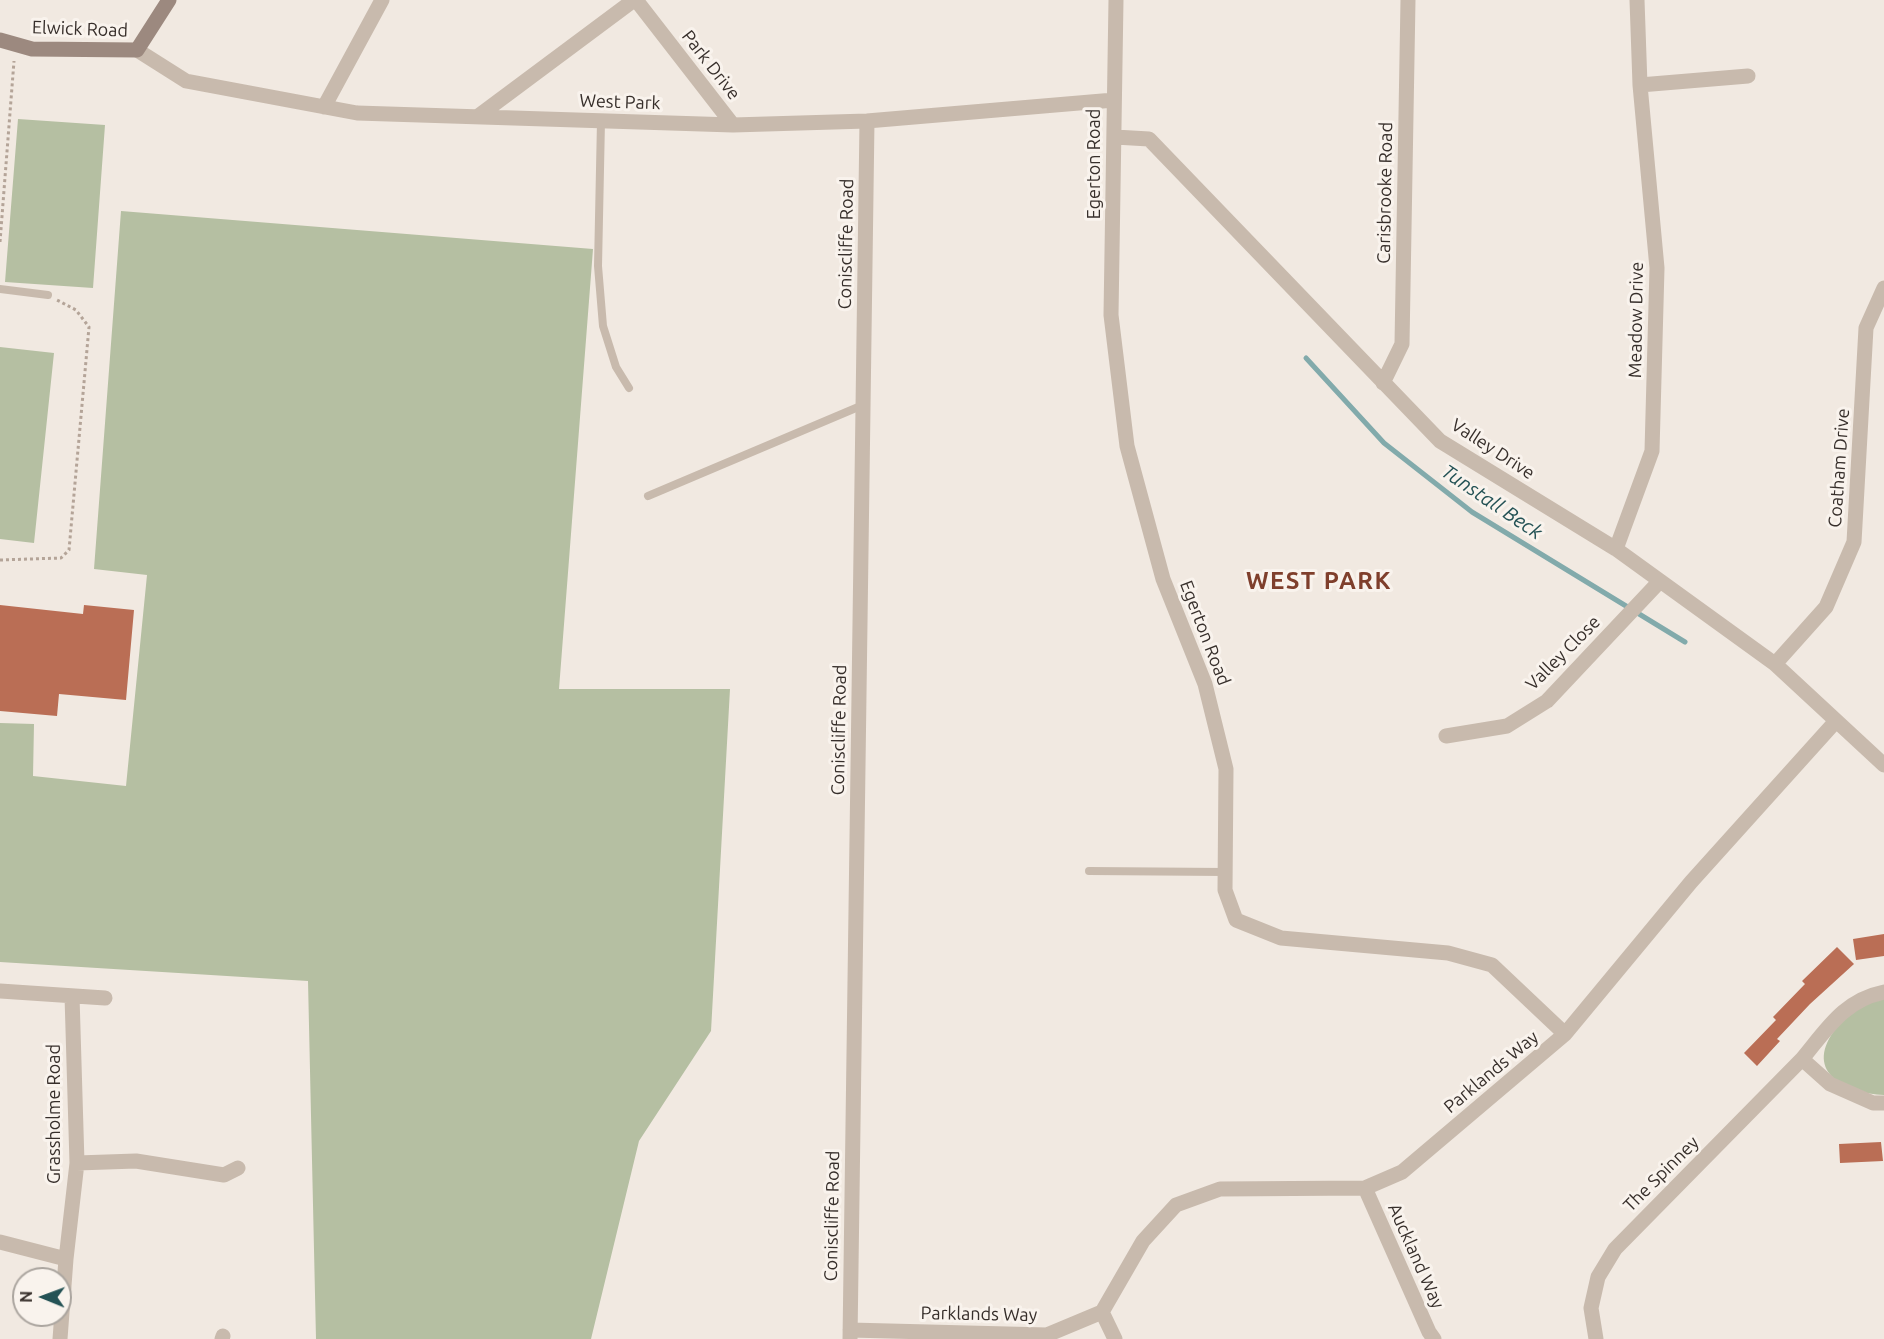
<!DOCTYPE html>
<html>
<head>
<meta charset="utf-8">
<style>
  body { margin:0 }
  #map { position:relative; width:1884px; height:1339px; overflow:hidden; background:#f1e9e1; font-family:Ubuntu,sans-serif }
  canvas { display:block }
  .north { position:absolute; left:12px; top:1267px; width:60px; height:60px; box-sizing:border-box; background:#f9f3ed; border:2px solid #aba59f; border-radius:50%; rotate:271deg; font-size:16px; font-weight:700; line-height:24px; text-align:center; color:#372f2b }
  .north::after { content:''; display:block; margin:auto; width:21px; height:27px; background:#245255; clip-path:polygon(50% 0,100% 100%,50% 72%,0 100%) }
</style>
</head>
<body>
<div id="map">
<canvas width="1884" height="1339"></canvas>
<div class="north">N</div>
</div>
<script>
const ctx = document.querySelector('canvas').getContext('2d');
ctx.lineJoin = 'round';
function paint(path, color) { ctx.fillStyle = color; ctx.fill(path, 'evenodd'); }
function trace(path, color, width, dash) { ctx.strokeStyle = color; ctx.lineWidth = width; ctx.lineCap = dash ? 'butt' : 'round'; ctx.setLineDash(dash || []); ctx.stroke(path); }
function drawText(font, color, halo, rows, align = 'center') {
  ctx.font = font + ' Ubuntu,sans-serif'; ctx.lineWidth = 6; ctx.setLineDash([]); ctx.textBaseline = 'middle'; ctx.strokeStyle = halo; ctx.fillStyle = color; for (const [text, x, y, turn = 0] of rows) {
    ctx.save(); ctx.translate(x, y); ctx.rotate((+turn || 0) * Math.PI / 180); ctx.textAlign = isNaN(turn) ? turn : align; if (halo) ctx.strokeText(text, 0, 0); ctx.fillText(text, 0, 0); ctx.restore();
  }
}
paint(new Path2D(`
  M18,119l87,6 -12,163 -88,-6z
  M121,211l472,38 -34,440h171l-19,342 -72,110 -48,198h-275l-8,-358 -308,-19v-239l34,1 -1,52 93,10 21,-211 -53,-6z
  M0,347l54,6 -20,190 -34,-4z
  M1884,999v96c-38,-2 -80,-22 -50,-64 7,-10 17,-20 28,-25 6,-4 15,-5 22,-7z`), '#b5bfa2');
trace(new Path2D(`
  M1306,358l78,85 88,69 213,130`), '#82aaab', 5);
paint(new Path2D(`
  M0,605l83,9 1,-9 50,5 -8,90 -67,-6 -2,22 -57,-5z
  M1884,934v22l-28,4 -3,-21z
  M1837,947l17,17 -44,40 -33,35 3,2 -23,25 -13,-13 32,-33 -3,-3 32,-33 -3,-3z
  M1881,1142l2,19 -43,2 -1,-19z`), '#ba6e55');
trace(new Path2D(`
  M0,242l14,-181
  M0,560l61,-2 8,-8 20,-223 -13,-17 -19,-10`), '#b4a498', 3, [3, 3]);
trace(new Path2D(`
  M601,121l-3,145 5,60 13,41 13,21
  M0,289l48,6
  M648,496l215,-91
  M1089,871l136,1`), '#c8baad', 8);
trace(new Path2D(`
  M636,0l97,125
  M1116,0l-5,315 16,131 36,133 42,105 21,85 -1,121 11,30 45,18 167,15 44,12 73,69
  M137,50l49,31 171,32 376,12 134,-4 247,-21
  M1640,85l108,-9
  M324,107l58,-107
  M477,117l157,-117
  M1115,137l34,2 291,302 176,108 159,115 109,101
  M1383,383l19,-39 6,-344
  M1616,549l36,-98 5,-183 -17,-183 -3,-85
  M1775,664l51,-57 28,-65 12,-214 18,-40
  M1446,736l61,-10 40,-25 113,-120
  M0,991l105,7
  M1884,992c-40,8 -57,37 -82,67l28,25 43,19h11
  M77,1163l59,-2 88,14 14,-7
  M1365,1188l64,144 5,7
  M0,1242l66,17
  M1102,1312l13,27
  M850,1330l197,5 55,-23 41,-71 33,-36 44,-16 145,-1 37,-16 163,-138 126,-152 145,-161
  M60,1339l6,-80 11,-96 -5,-167
  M222,1339l1,-3
  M850,1339l17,-1218
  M1596,1339l-5,-31 7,-31 17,-28 187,-190`), '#c8baad', 15);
trace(new Path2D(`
  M0,40l32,9 105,1 32,-50`), '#9c897f', 15);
drawText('18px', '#372f2b', '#f9f3ed', [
  ["Elwick Road",80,29,2],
  ["Park Drive",711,65,52],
  ["West Park",620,102,2],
  ["Egerton Road",1094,164,-90],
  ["Carisbrooke Road",1385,193,-89],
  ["Coniscliffe Road",846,244,-89],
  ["Meadow Drive",1636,320,-89],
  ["Valley Drive",1493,449,33],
  ["Coatham Drive",1839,468,-86],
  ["Egerton Road",1205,633,69],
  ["Valley Close",1563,653,-45],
  ["Coniscliffe Road",839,730,-89],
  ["Parklands Way",1491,1072,-40],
  ["Grassholme Road",54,1114,-90],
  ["The Spinney",1661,1174,-45],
  ["Coniscliffe Road",832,1216,-89],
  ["Auckland Way",1416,1256,66],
  ["Parklands Way",979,1314,1]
]);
drawText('italic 20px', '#245255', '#f9f3ed', [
  ["Tunstall Beck",1492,502,34]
]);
ctx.letterSpacing = '1.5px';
drawText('bold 24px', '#7f3f2c', '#f9f3ed', [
  ["WEST PARK",1319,581]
]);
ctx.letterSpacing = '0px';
</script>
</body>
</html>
